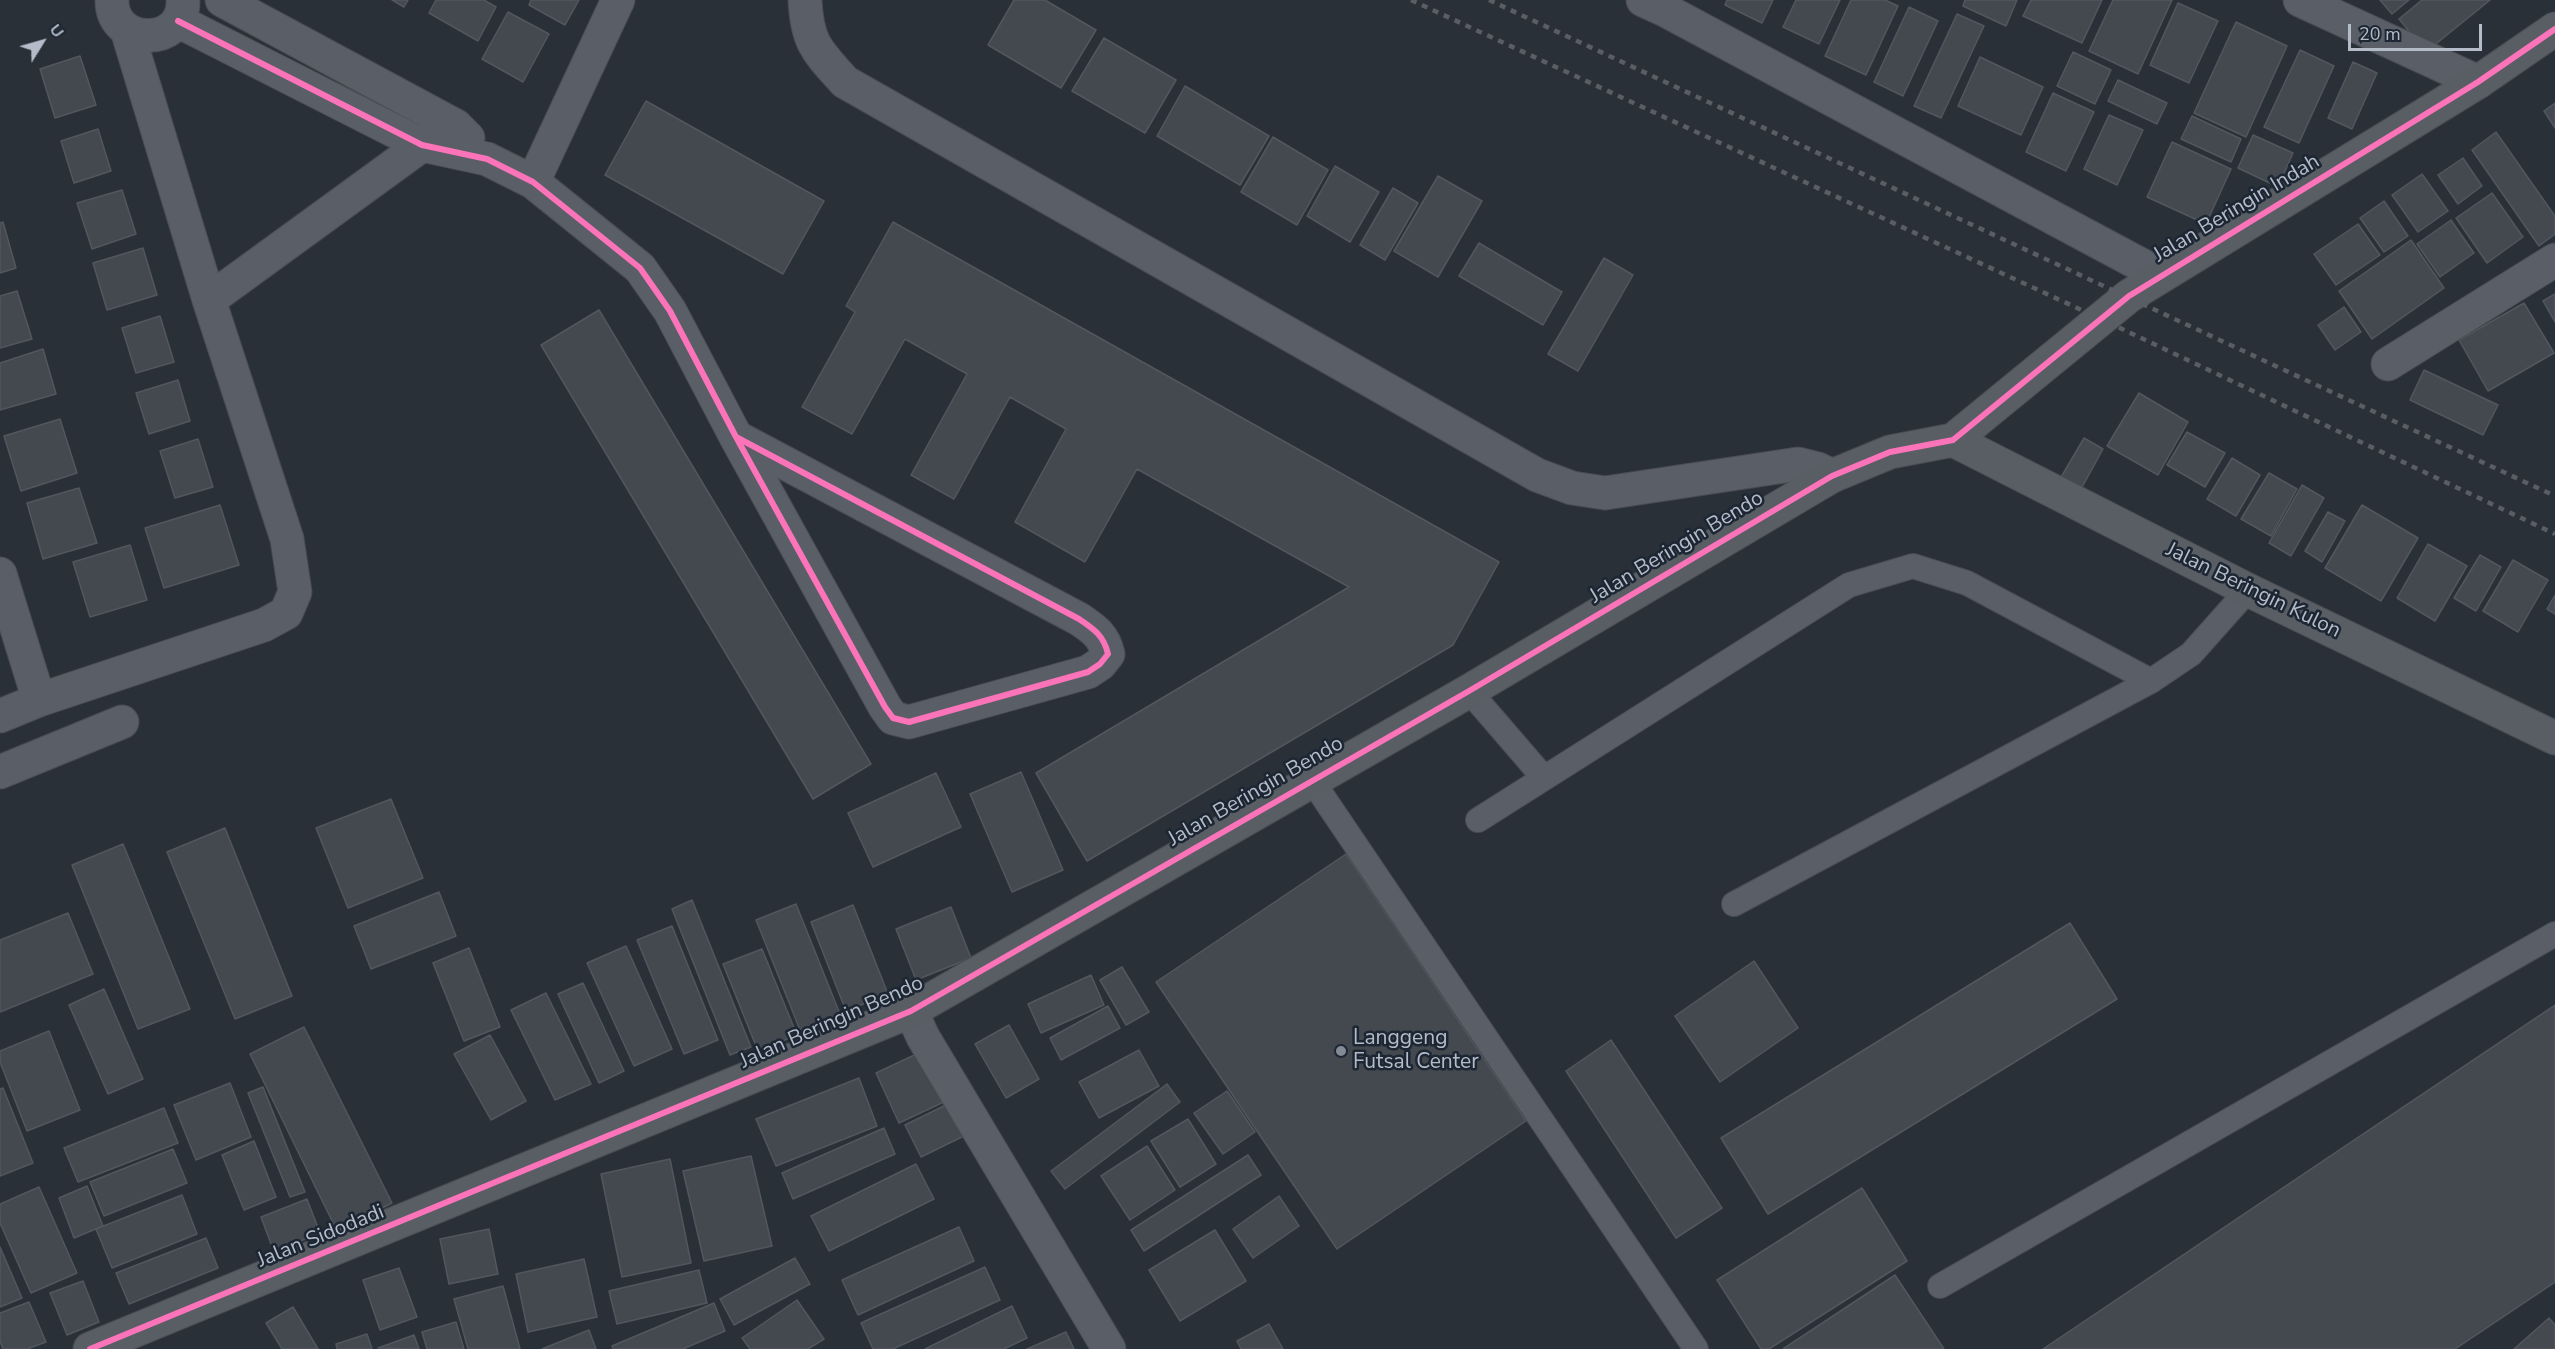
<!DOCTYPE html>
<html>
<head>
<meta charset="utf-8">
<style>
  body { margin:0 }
  #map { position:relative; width:2555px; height:1349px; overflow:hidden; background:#2a3038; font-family:"Nunito Sans",sans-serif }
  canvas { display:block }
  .north { position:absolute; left:12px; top:12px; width:60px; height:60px; -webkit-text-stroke:4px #1d2633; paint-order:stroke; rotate:53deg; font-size:16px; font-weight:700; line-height:24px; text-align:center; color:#b4bcc9 }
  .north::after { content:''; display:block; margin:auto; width:21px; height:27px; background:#b4bcc9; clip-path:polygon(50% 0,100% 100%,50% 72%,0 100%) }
  .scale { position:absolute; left:2348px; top:24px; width:134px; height:27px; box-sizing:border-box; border:3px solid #b4bcc9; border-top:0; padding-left:8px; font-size:18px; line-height:21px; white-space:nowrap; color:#b4bcc9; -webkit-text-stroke:4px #1d2633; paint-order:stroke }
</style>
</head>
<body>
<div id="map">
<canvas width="2555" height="1349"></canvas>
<div class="north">U</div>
<div class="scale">20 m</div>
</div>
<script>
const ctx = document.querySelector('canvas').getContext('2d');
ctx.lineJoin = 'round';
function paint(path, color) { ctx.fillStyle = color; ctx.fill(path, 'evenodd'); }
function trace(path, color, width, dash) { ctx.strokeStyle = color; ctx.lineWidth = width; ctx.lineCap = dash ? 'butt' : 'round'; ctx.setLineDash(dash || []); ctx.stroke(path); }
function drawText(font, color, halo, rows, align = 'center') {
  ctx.font = font + ' "Nunito Sans",sans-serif'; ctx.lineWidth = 5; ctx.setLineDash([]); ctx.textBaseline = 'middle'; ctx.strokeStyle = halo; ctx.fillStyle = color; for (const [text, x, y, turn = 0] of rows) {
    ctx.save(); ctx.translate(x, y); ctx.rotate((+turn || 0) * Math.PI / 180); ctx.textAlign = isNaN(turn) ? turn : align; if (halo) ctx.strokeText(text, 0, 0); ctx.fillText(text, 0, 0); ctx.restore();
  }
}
const building = new Path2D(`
  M392,0h16l-4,7z
  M436,0h48l12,7 -18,34 -49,-28z
  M531,0h48l-14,25 -36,-20z
  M1014,0h31l51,30 -35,58 -73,-43z
  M1727,0h46l-11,23 -37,-18z
  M1796,0h44l-21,44 -36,-17z
  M1851,0h34l13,6 -32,69 -41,-19z
  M1965,0h52l-11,26 -43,-20z
  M2031,0h71l-20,43 -59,-27z
  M2113,0h59l-34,74 -49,-23z
  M2380,0h29l-17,14z
  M2422,0h68l-64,52 -27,-33z
  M2178,3l40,18 -29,62 -39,-18z
  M1909,7l29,14 -35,75 -29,-14z
  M508,12l41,22 -26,48 -41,-23z
  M1957,14l27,12 -43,92 -27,-12z
  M2236,22l51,24 -41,91 -52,-24z
  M1104,38l72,42 -31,53 -73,-42z
  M2300,50l34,16 -35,77 -35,-16z
  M2073,52l38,18 -16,34 -38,-18z
  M80,56l16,49 -41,13 -15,-49z
  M1980,57l63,30 -22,48 -63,-29z
  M2353,62l24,11 -25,56 -24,-11z
  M2118,80l49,23 -10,21 -49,-23z
  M1185,86l84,50 -29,49 -83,-49z
  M2053,93l41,19 -28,59 -40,-19z
  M646,101l178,100 -41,73 -178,-99z
  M2555,103v25l-11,-17z
  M2109,115l34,15 -26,55 -33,-16z
  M2192,116l49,23 -10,23 -50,-23z
  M98,129l13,42 -37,12 -13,-42z
  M2496,132l59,84v18l-16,12 -67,-96z
  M2253,135l40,18 -15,34 -40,-19z
  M1273,137l55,33 -31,55 -56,-33z
  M2172,142l59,27 -25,55 -59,-27z
  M2463,158l19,28 -24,18 -20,-29z
  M1335,166l44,26 -29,50 -43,-26z
  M2422,174l26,37 -30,21 -26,-37z
  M1438,176l44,25 -44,76 -44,-26z
  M1393,188l25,15 -33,57 -25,-15z
  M122,190l14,44 -44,15 -15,-46z
  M2492,193l31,44 -36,26 -31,-45z
  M2384,201l24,35 -24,16 -24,-34z
  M2451,220l23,33 -34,24 -23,-33z
  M3,222l13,46 -16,5v-50z
  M893,222l606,340 -46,83 -366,216 -51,-88 313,-186 -212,-118 -52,93 -70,-40 51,-93 -56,-32 -56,102 -43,-24 56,-101 -62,-35 -53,95 -50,-27 53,-95 -9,-6z
  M2358,224l22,31 -44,30 -22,-31z
  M2411,240l33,48 -72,51 -33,-48z
  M1479,243l83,49 -19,33 -84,-49z
  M143,248l14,47 -50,15 -14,-47z
  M1604,258l29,17 -55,96 -30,-17z
  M17,291l15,48 -32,9v-52z
  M2555,294v28l-12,-21z
  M2524,303l30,50 -66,38 -29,-51z
  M2344,307l17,25 -26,18 -17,-25z
  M599,310l272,454 -58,35 -272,-454z
  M160,316l14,46 -38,11 -14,-45z
  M43,349l13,45 -56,16v-47z
  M2424,370l74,35 -15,30 -73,-35z
  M178,380l12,41 -41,13 -13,-41z
  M2139,393l49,29 -30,53 -51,-29z
  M60,419l17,54 -56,18 -17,-55z
  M2187,432l38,21 -20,34 -38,-22z
  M2084,438l19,11 -23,42 -20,-12z
  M198,439l15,48 -38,11 -15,-47z
  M2232,458l28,17 -24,41 -29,-17z
  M2269,473l28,16 -26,47 -30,-17z
  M2302,485l22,13 -33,58 -22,-13z
  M79,488l18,55 -54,16 -16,-56z
  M220,505l19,60 -75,23 -19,-60z
  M2362,505l56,33 -37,63 -56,-33z
  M2328,512l17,9 -23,41 -17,-11z
  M2428,544l39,22 -32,55 -38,-23z
  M130,545l17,55 -57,17 -17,-55z
  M2480,555l21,12 -25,44 -22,-13z
  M2513,560l35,20 -30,52 -35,-21z
  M2555,595v19l-8,-5z
  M1021,772l42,98 -51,22 -42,-98z
  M936,773l25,54 -88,40 -25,-54z
  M391,799l32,79 -75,30 -32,-80z
  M225,828l67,168 -57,23 -68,-167z
  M123,844l67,165 -52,20 -66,-164z
  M1346,854l180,267 -189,128 -181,-267z
  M439,892l17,44 -85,33 -17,-43z
  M692,900l59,147 -21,8 -58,-146z
  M796,904l44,110 -40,16 -44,-110z
  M853,905l35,89 -42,17 -35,-89z
  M951,907l20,51 -55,22 -20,-51z
  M68,913l25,61 -93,38v-72z
  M2070,923l47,76 -349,215 -47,-76z
  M672,926l46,114 -34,14 -47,-114z
  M626,946l46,103 -38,17 -47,-103z
  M469,948l31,79 -36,14 -31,-78z
  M762,949l35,86 -39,16 -35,-87z
  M1754,961l44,67 -78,54 -45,-66z
  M1122,967l27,45 -23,13 -26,-45z
  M1091,975l13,30 -63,28 -13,-29z
  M583,983l41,88 -25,12 -41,-89z
  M104,989l39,90 -35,15 -39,-89z
  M546,993l45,91 -36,16 -44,-90z
  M2555,1005v277l-100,67h-412z
  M1108,1006l12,22 -59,32 -11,-22z
  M1009,1025l30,54 -33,19 -31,-54z
  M304,1027l88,176 -55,28 -87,-177z
  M49,1031l31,79 -53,21 -27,-69v-11z
  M490,1035l36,66 -35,19 -37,-66z
  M1611,1040l111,168 -46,30 -110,-167z
  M925,1050l23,50 -49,23 -23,-50z
  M1139,1050l20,36 -60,32 -20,-36z
  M859,1078l18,48 -101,40 -20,-47z
  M230,1083l21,54 -55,23 -22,-55z
  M1167,1084l13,18 -115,87 -14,-18z
  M263,1087l42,105 -15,5 -42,-104z
  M3,1088l30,75 -33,13v-87z
  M1227,1091l28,41 -32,22 -29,-41z
  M954,1101l16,32 -49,24 -16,-32z
  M164,1108l14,35 -100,39 -14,-34z
  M1188,1119l28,45 -36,23 -29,-46z
  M884,1128l11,26 -102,45 -11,-26z
  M254,1141l22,56 -32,13 -22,-55z
  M1147,1146l28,44 -45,30 -29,-44z
  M173,1149l14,34 -83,33 -14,-34z
  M1248,1155l13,20 -117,76 -13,-21z
  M751,1156l21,90 -68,15 -21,-90z
  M670,1159l21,104 -69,14 -21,-103z
  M916,1164l18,35 -105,52 -18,-35z
  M87,1186l16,40 -29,12 -15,-40z
  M39,1187l38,86 -46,20 -31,-70v-19z
  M1862,1188l45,73 -138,88h-8l-44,-69z
  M182,1195l15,39 -85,34 -16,-39z
  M1279,1196l20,30 -46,32 -20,-29z
  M307,1199l13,34 -46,19 -13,-35z
  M959,1227l15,34 -116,54 -16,-35z
  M489,1229l9,45 -49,10 -9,-45z
  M1215,1230l31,51 -66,40 -31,-51z
  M206,1238l12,30 -89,36 -13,-31z
  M0,1247l22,51 -22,9z
  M795,1258l15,26 -76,41 -14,-26z
  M584,1259l13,58 -69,15 -12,-58z
  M985,1267l15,33 -107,49h-20l-12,-26z
  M399,1268l18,49 -37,13 -17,-50z
  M699,1270l8,33 -90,21 -8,-33z
  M1895,1275l49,74h-161z
  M83,1281l16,41 -32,13 -17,-42z
  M503,1286l17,63h-52l-14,-50z
  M797,1300l27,39 -16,10h-58l-8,-11z
  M29,1302l17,40 -19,7h-24l-3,-8v-28z
  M714,1303l11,28 -42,18h-70l-1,-3z
  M1012,1306l15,32 -23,11h-79z
  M293,1307l25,42h-36l-16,-26z
  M2549,1318l6,7v24h-41z
  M456,1322l8,27h-37l-5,-17z
  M1269,1324l14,25h-42l-4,-8z
  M589,1330l7,19h-54z
  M1066,1332l8,17h-47z
  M367,1334l5,15h-35l-1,-5z
  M414,1335l5,14 -41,-1z`);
paint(building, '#444950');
trace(building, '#52575f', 1.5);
const lane = new Path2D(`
  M1469,691l75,87
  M1311,779l385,570
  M1478,820l371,-235 64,-19 54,17 184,98
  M1734,904l417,-223 40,-27 57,-64
  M1940,1286l615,-352`);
const street = new Path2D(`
  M112,0c-1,46 71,48 71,2
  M222,0l234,126 12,12
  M805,0c2,43 12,51 40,82l692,393 35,13 33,5 193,-29 20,5 14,7
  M1643,0l22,10 495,265
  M2300,0l178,82
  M178,21l244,124 65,14 46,23 107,86 30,43 66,126 343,182c15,10 25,17 29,35l-8,10 -12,8 -179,50 -16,-4 -8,-11 -149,-270
  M127,30l82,270
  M533,182l85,-182
  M2388,364l167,-104
  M0,574l39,126
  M0,716l39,-16 225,-75 22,-12 9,-21 -8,-53 -78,-239 213,-155 34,-19
  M0,772l122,-50
  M911,1011l12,26 186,312`);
const secondary = new Path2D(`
  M1953,440l295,150 307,148
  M90,1349l821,-338 558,-320 363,-215 58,-24 63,-12 176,-144 349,-214 77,-53`);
trace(lane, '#484c53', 26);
trace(street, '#484c53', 35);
trace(secondary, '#484c53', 35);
trace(lane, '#5a5e66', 24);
trace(street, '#5a5e66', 33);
trace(secondary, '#595d64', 33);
trace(new Path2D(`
  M1411,0l690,319 454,215
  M1489,0l1066,496`), '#595d64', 4.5, [6, 6]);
trace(new Path2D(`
  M178,21l244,124 65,14 46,23 107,86 30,43 66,126 343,182c15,10 25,17 29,35l-8,10 -12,8 -179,50 -16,-4 -8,-11 -149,-270
  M90,1349l821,-338 558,-320 363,-215 58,-24 63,-12 176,-144 349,-214 77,-53`), '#fb73b8', 6);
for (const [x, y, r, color] of [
  [1341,1051,6,"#848b96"]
]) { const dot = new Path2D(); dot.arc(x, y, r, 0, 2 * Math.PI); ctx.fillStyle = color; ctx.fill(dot); trace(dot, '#1d2633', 2); }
drawText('21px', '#b4bcc9', '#1d2633', [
  ["Jalan Beringin Indah",2237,209,-31],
  ["Jalan Beringin Bendo",1677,548,-31],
  ["Jalan Beringin Kulon",2253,591,26],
  ["Jalan Beringin Bendo",1256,792,-30],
  ["Jalan Beringin Bendo",832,1023,-24],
  ["Jalan Sidodadi",321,1237,-22]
]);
drawText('21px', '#b4bcc9', '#1d2633', [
  ["Langgeng",1353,1039],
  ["Futsal Center",1353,1063]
], 'left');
</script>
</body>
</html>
